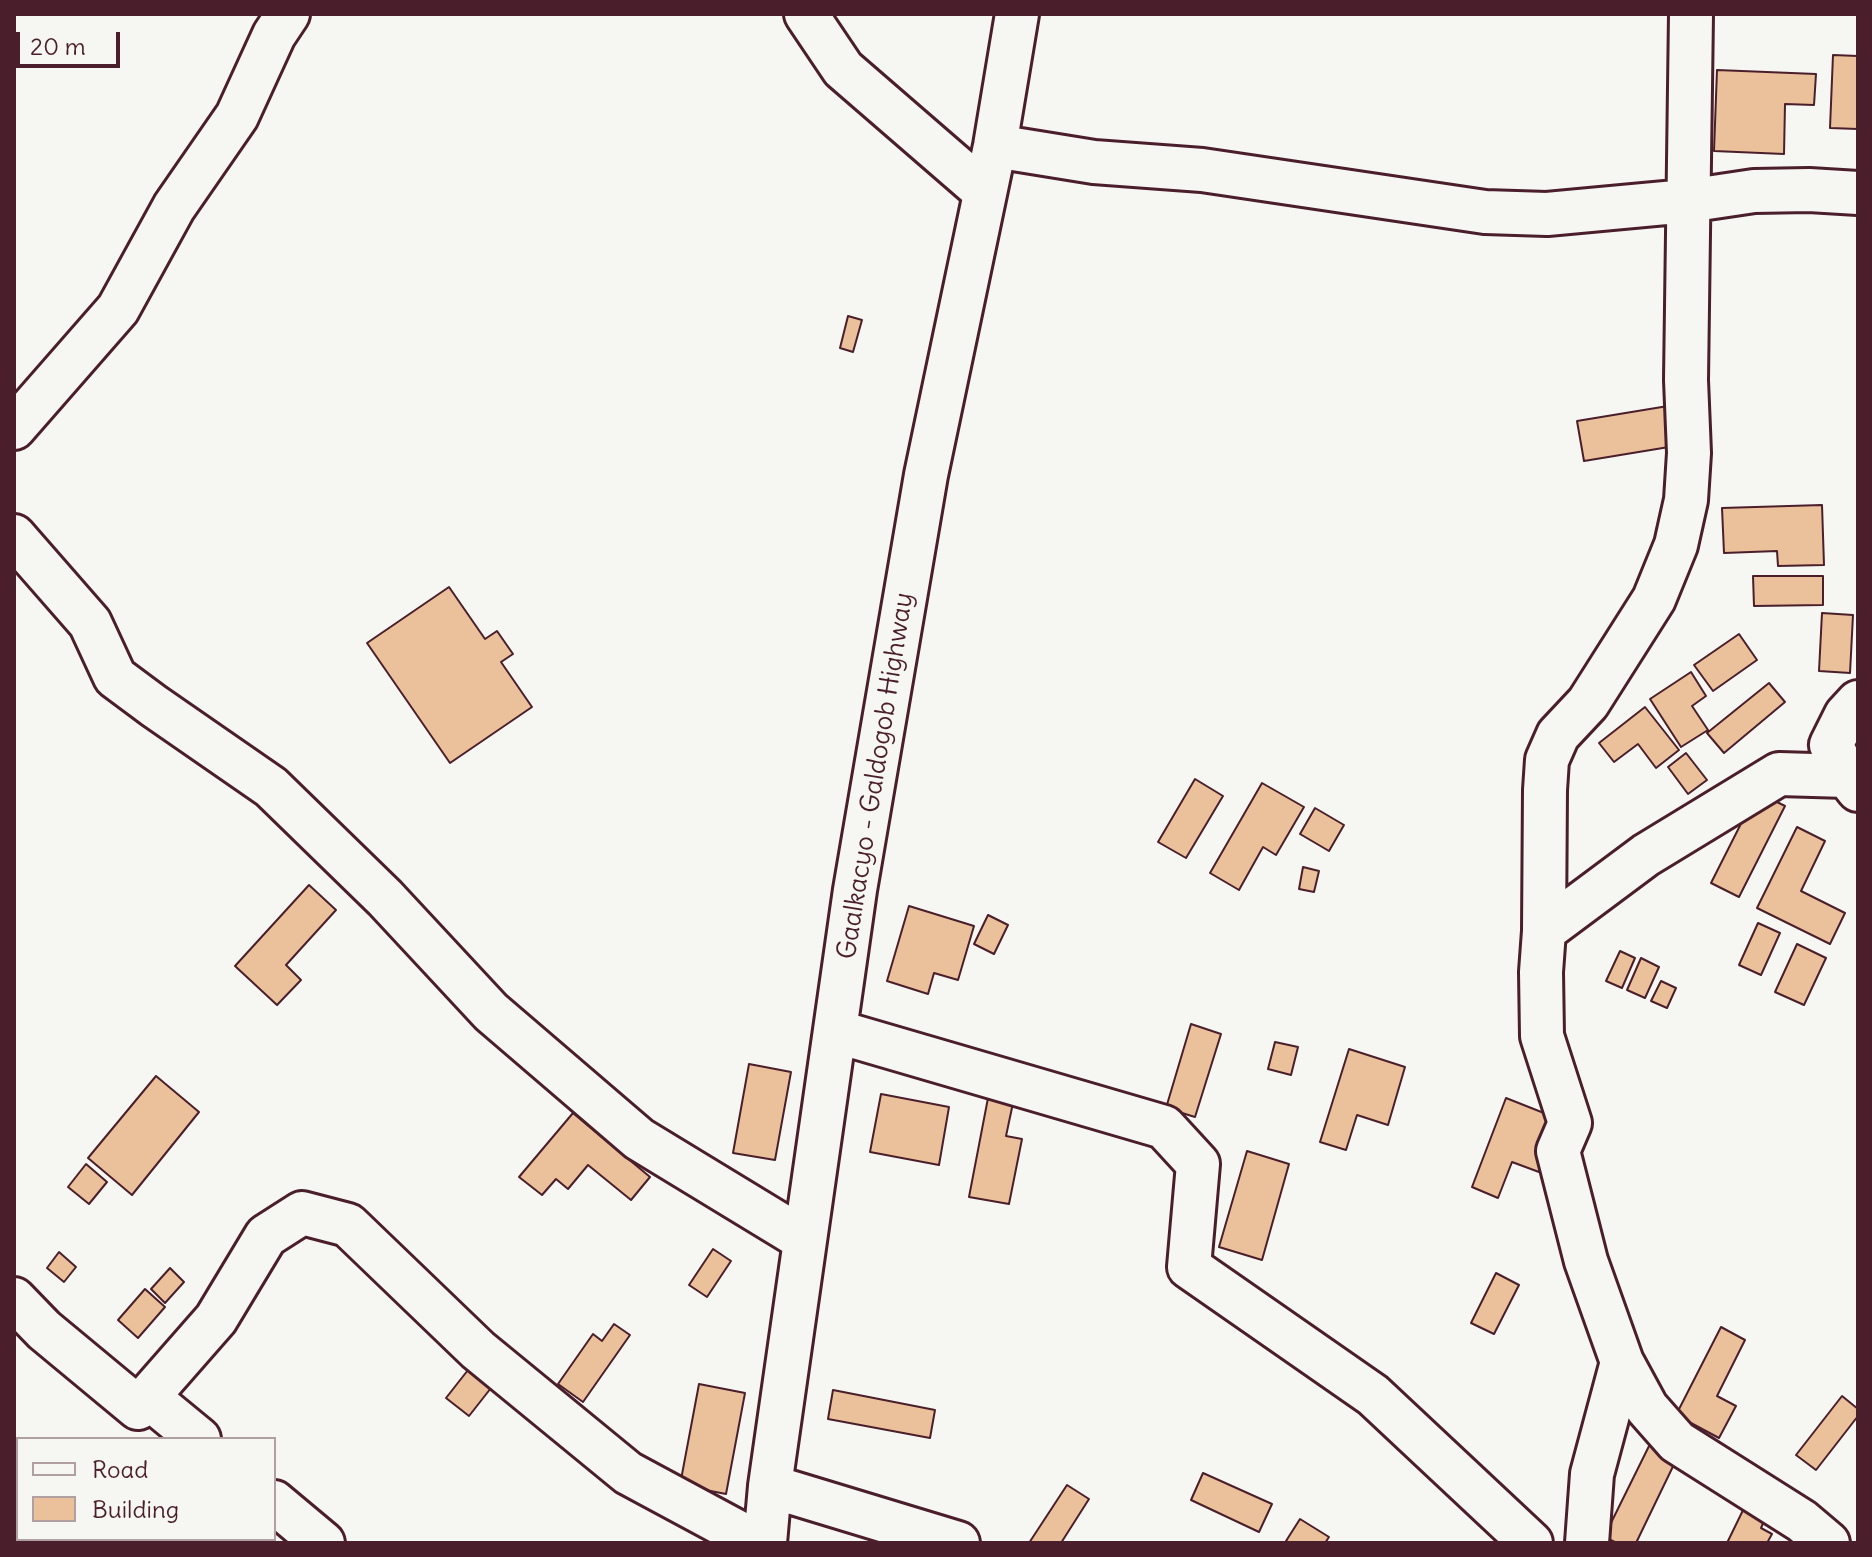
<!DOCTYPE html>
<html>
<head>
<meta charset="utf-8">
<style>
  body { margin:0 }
  #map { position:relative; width:1872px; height:1557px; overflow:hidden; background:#f6f6f2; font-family:Delius,sans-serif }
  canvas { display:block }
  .frame { position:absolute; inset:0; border:16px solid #4a1f2b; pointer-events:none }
  .legend { position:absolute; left:16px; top:1437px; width:260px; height:104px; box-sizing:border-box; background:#f6f6f2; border:2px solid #b1a0a2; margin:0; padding:10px 14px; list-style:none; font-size:24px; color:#4a1f2b }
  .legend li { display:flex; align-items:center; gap:16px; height:40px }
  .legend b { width:40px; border:2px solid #b1a0a2 }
  .scale { position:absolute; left:16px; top:32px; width:104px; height:36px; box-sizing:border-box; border:4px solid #4a1f2b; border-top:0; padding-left:10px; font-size:24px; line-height:28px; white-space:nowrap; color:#4a1f2b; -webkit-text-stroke:6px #f6f6f2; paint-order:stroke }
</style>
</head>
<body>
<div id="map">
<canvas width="1872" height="1557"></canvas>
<div class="frame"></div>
<ul class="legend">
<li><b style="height:10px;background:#f6f6f2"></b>Road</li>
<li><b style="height:22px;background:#ebc19b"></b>Building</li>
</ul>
<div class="scale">20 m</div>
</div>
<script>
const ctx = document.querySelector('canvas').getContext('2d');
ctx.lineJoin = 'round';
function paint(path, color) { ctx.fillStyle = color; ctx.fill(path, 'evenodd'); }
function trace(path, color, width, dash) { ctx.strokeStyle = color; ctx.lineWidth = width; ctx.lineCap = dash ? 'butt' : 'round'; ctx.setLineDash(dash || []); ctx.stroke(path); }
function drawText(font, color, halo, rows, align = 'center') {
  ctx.font = font + ' Delius,sans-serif'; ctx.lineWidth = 6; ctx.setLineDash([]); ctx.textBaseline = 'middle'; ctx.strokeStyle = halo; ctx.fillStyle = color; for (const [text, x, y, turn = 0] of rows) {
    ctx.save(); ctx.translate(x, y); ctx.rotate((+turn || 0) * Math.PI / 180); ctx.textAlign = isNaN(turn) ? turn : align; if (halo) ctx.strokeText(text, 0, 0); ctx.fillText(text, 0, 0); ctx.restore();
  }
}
const building = new Path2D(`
  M1833,55l25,1v73l-28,-1z
  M1717,70l99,4 -2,31 -29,-1 -1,50 -70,-3z
  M848,316l14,4 -9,32 -13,-4z
  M1674,405l7,40 -97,16 -7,-40z
  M1822,505l2,60 -46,1 -1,-15 -53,2 -2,-45z
  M1753,576h70v29l-69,1z
  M449,587l36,52 12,-8 16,23 -12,8 31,45 -82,56 -83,-120z
  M1822,613l31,2 -3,58 -31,-2z
  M1739,634l18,26 -44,31 -19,-26z
  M1691,672l15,24 -14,10 16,24 -27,17 -31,-48z
  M1769,683l16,19 -61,51 -17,-20z
  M1645,707l34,43 -23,18 -18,-24 -24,18 -15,-19z
  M1686,753l21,27 -19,14 -20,-27z
  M1195,779l28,17 -37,62 -28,-16z
  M1262,783l42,24 -28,48 -13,-8 -24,43 -29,-17z
  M1757,792l28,14 -46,91 -28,-14z
  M1315,808l29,17 -15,26 -29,-17z
  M1797,827l28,14 -24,50 44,22 -15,31 -73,-36z
  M1303,867l16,4 -5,21 -15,-3z
  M309,885l27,25 -50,55 15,15 -24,25 -42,-39z
  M909,906l65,20 -16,54 -24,-7 -6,21 -41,-13z
  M988,915l20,10 -14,29 -20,-10z
  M1758,923l22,10 -19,42 -22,-10z
  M1797,944l29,14 -22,47 -29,-13z
  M1620,951l15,7 -13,30 -16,-7z
  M1641,958l18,9 -14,31 -18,-8z
  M1661,981l15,7 -9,20 -16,-7z
  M1191,1024l30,10 -26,83 -29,-9z
  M1275,1042l23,5 -7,28 -23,-6z
  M1349,1049l56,18 -17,58 -31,-10 -11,35 -26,-8z
  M749,1064l42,8 -16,88 -42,-7z
  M156,1076l43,36 -67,83 -44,-37z
  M881,1094l68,13 -10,58 -69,-13z
  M988,1098l25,5 -7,33 16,3 -13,65 -40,-7z
  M1506,1098l53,21 -20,53 -27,-10 -14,36 -26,-11z
  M573,1113l77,64 -19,23 -43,-35 -20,24 -12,-10 -14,16 -23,-18z
  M1247,1151l42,13 -27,96 -43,-13z
  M86,1164l21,18 -18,22 -21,-17z
  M713,1249l18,12 -24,36 -18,-12z
  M59,1252l17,15 -12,15 -17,-14z
  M170,1268l14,14 -19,21 -14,-14z
  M1496,1273l23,12 -25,49 -23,-11z
  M145,1289l20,18 -27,31 -20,-18z
  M614,1324l16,11 -47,67 -25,-18 35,-50 9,7z
  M1721,1327l24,13 -28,56 19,10 -17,32 -43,-23z
  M479,1356l23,18 -33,42 -23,-18z
  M699,1384l46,9 -19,101 -46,-9z
  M833,1390l102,20 -5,28 -102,-19z
  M1842,1396l16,13v7l-42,54 -20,-15z
  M1652,1440l27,14 -43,89h-19l-13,-6z
  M1203,1473l69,31 -13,28 -68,-32z
  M1067,1485l22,14 -28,44h-32z
  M1747,1502l21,10 -7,16 11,6 -5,9h-40z
  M1300,1519l29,18 -4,6h-35l-4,-2z`);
paint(building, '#ebc19b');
trace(building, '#4a1f2b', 2);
const minor = new Path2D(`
  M806,14l37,55 142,123
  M995,146l99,16 108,8 283,42 62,2 140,-13 67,-10 55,-1 49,3
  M14,428l104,-119 56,-102 63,-91 37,-81 14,-21
  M14,536l76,87 25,54 39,29 117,81 114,111 106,114 148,127 166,101
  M1858,702l-12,13 -15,30 16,31 11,14
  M1544,931l1,-141 2,-30 11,-25 30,-32 66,-104 22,-54 10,-45 3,-47 -3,-73 5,-366
  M835,1031l329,96 34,37 -9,103 184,128 158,148
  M14,1299l30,31 94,78 78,-89 50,-83 36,-23 46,12 130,125 150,123 130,70
  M148,1397l51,42
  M770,1486l188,57
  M274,1502l49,41
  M765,1543l5,-57 85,-596 71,-415 69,-329 22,-132
  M1587,1543l5,-69 30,-112
  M1828,1543l-26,-22 -125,-79 -30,-34 -25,-46 -36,-101 -28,-110 12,-28 -28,-87 -1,-64 3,-41 102,-76 133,-81 68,2`);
trace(minor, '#4a1f2b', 48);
trace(minor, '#f6f6f2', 42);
drawText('26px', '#4a1f2b', '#f6f6f2', [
  ["Gaalkacyo - Galdogob Highway",876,776,-81]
]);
</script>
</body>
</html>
